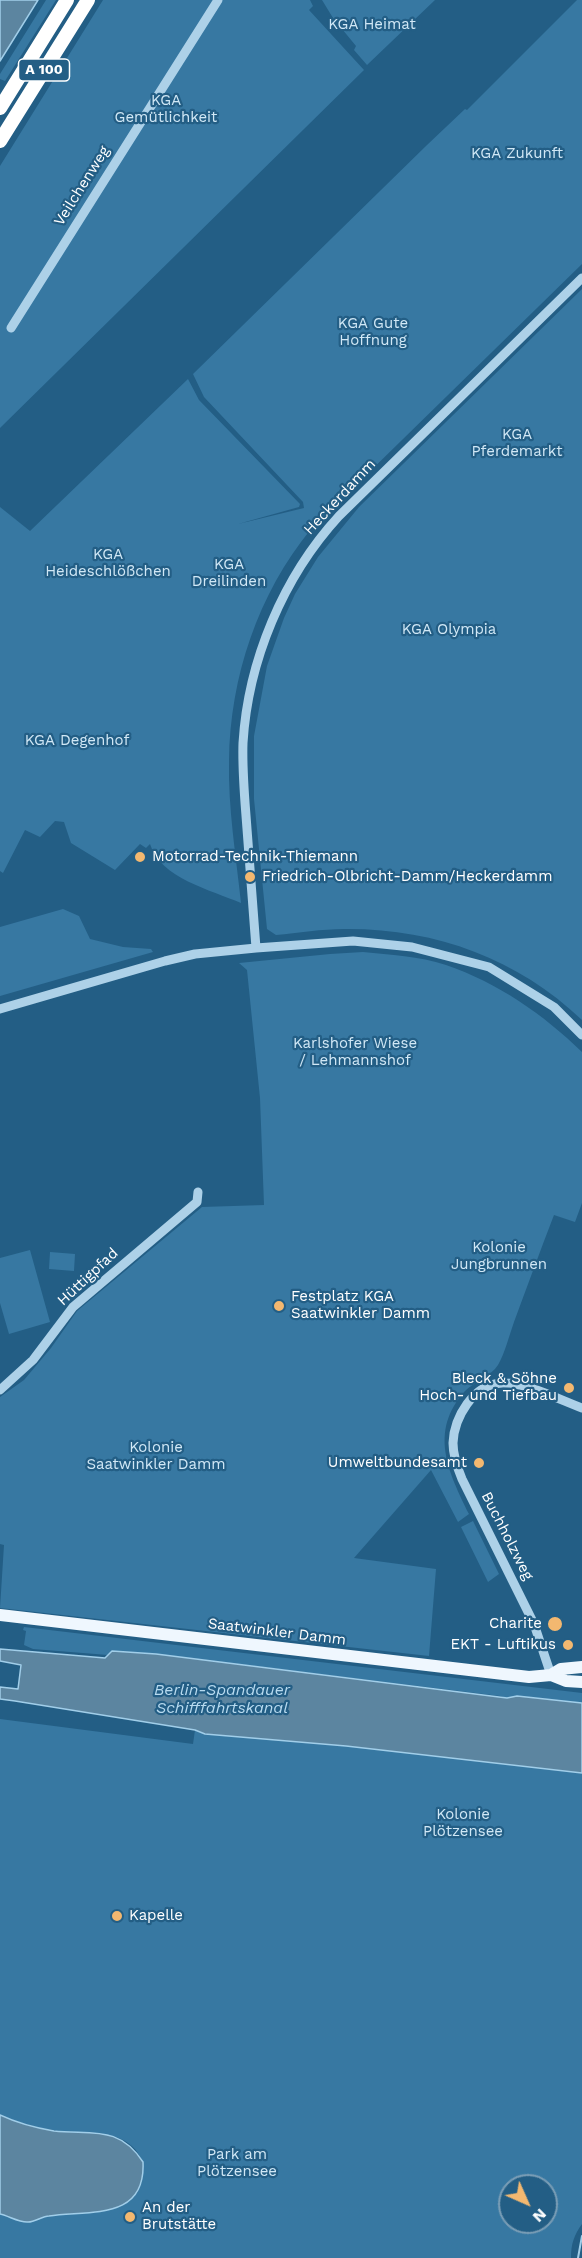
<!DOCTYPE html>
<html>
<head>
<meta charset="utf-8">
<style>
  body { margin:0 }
  #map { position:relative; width:582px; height:2258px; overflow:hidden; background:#235e85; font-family:"Work Sans",sans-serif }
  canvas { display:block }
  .north { position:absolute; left:498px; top:2174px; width:60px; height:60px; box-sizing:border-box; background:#235e85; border:2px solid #7b9eb6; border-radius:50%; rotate:135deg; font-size:16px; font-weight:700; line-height:24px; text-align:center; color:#fff }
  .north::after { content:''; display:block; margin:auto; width:21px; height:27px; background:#f3b870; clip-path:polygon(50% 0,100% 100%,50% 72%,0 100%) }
</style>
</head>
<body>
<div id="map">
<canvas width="582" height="2258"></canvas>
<div class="north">N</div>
</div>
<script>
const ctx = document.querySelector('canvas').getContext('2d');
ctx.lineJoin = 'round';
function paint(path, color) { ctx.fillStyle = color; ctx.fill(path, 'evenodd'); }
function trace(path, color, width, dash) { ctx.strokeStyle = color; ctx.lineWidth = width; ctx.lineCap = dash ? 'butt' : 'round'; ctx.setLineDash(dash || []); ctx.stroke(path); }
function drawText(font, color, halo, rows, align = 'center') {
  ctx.font = font + ' "Work Sans",sans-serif'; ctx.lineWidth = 4.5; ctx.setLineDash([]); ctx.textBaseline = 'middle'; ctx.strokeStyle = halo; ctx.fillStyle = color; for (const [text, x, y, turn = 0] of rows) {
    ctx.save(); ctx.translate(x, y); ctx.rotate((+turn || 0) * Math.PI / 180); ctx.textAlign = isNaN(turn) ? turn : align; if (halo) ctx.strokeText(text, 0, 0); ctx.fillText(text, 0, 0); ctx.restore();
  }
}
paint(new Path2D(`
  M46,0h10l-51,81 -5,-2v-5z
  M103,0h207l3,6 -4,4 55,60 -364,358v-262z
  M322,0h113l-68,65 -13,-15 2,-4 -23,-28z
  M577,0h5v264l-271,265c-53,65 -81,148 -82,232 -1,47 7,95 12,142 -30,-13 -81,-25 -91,-59l-4,4 -6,-4 -25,26 -44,-27 -7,-21 -9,-1 -15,16 -15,-7 -22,43 -3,-2v-364l30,24 158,-152 11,21 101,104 -1,3 -61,17 66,-16 -1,-6 -99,-105 -11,-23 234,-229 38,-36 2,1z
  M582,289v731c-65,-62 -148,-92 -238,-91 -22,0 -46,4 -68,6l-9,-6 -13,-130v-63l13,-70 17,-48 11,-24 23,-37 41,-50z
  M63,909l16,7 11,23 33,8 28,2 2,3 -153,44v-69z
  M363,952c27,3 56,4 83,13 52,18 97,49 136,87v151l-7,19 -21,-7c-14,36 -27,72 -40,107 -5,14 -9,31 -16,43 -7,11 -24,17 -33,26 -37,41 -16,82 4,123l-11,8 -27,-52 -77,88 82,11 -7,87 -429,-48 4,-63 -4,-1v-147l24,-17 27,-32 26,-37 125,-104 62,-2 -4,-107 -13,-128 -8,-7 91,-9z
  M30,1250l20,72 -41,12 -9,-31v-45z
  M50,1252l25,2 -1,17 -25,-2z
  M473,1521l26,53 -11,8 -27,-55z
  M24,1627l558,66v10l-65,-7 -10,2 -7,-2 -344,-42 -44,-3 -4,4 -75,-6 -9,-4 2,-14 -3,-1z
  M0,1719l193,25 2,-14 11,4 140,12 236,27v451c-8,11 -11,20 -11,34h-571v-44c9,2 18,7 26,8 7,1 15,-5 22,-6 32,-6 90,5 95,-41 1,-12 -4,-25 -15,-32 -20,-14 -52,-9 -75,-13 -19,-3 -36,-8 -53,-15zM510,2186h36v36h-36z`), '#3778a2');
const water = new Path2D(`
  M0,0h38l-38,61z
  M0,1649l105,9 7,-7 44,3 351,44 10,-2 65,7v70l-236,-27 -141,-12 -10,-4 -180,-29 -15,-2v-12l18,2 3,-24 -21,-4z
  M0,2115c17,8 36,13 54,16 38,4 65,-6 89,31 3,59 -54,48 -94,54 -7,0 -15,7 -22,6 -9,0 -18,-6 -27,-8z`);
paint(water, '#5c85a0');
trace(water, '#a1cee9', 1.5);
trace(new Path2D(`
  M578,2258l4,-22`), '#a1cee9', 2);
trace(new Path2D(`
  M11,328l207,-328
  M256,948c-3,-40 -6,-79 -9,-119 -2,-28 -5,-57 -4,-86 5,-82 40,-166 96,-227l243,-238
  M0,1009l165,-48 30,-7 61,-6 97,-7 59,6 77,20 65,40 28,28
  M0,1390l33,-30 40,-53 124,-105 1,-10
  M551,1675l-17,-51 -72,-145c-5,-12 -9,-23 -9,-36 1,-25 20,-59 49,-60 23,-1 58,17 80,25`), '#add1e8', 9);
trace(new Path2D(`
  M0,1615l529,62 22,-2 10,-6 21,-2
  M551,1675l15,6 16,1`), '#eff7fe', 12);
trace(new Path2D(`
  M0,108l67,-108
  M0,141l88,-141`), '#fff', 14);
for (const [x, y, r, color] of [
  [140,857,6,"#f3b870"],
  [250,877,6,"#f3b870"],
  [279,1306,6,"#f3b870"],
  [569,1388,6,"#f3b870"],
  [479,1463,6,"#f3b870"],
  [555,1624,8,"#f3b870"],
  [568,1645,6,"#f3b870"],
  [117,1916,6,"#f3b870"],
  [130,2217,6,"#f3b870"]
]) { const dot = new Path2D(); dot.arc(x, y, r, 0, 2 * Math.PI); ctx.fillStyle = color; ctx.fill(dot); trace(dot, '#235e85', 2); }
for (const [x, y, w] of [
  [44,70,51]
]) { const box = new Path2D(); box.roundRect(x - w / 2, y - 11, w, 22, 4.5); ctx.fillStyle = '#235e85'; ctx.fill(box); trace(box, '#fff', 1.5); }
drawText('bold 14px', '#fff', null, [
  ["A 100",44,70]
]);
drawText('15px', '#d1e8f6', '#235e85', [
  ["KGA Heimat",372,25],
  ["KGA",166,101],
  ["Gemütlichkeit",166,118],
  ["KGA Zukunft",517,154],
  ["KGA Gute",373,324],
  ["Hoffnung",373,341],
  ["KGA",517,435],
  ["Pferdemarkt",517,452],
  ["KGA",108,555],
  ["Heideschlößchen",108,572],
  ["KGA",229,565],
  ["Dreilinden",229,582],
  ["KGA Olympia",449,630],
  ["KGA Degenhof",77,741],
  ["Karlshofer Wiese",355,1044],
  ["/ Lehmannshof",355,1061],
  ["Kolonie",499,1248],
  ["Jungbrunnen",499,1265],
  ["Kolonie",156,1448],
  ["Saatwinkler Damm",156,1465],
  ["Kolonie",463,1815],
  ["Plötzensee",463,1832],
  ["Park am",237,2155],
  ["Plötzensee",237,2172]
]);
drawText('15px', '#fff', '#235e85', [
  ["Veilchenweg",82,186,-58],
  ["Heckerdamm",340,497,-47],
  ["Hüttigpfad",88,1277,-43],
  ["Buchholzweg",507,1536,63],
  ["Saatwinkler Damm",277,1632,7]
]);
drawText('15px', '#fff', '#235e85', [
  ["Motorrad-Technik-Thiemann",152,857],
  ["Friedrich-Olbricht-Damm/Heckerdamm",262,877],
  ["Festplatz KGA",291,1297],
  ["Saatwinkler Damm",291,1314],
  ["Bleck & Söhne",557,1379,"right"],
  ["Hoch- und Tiefbau",557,1396,"right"],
  ["Umweltbundesamt",467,1463,"right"],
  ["Charite",542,1624,"right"],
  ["EKT - Luftikus",556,1645,"right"],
  ["Kapelle",129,1916],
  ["An der",142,2208],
  ["Brutstätte",142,2225]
], 'left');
drawText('italic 16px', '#b8dbf0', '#235e85', [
  ["Berlin-Spandauer",222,1690],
  ["Schifffahrtskanal",222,1708]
]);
</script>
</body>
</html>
